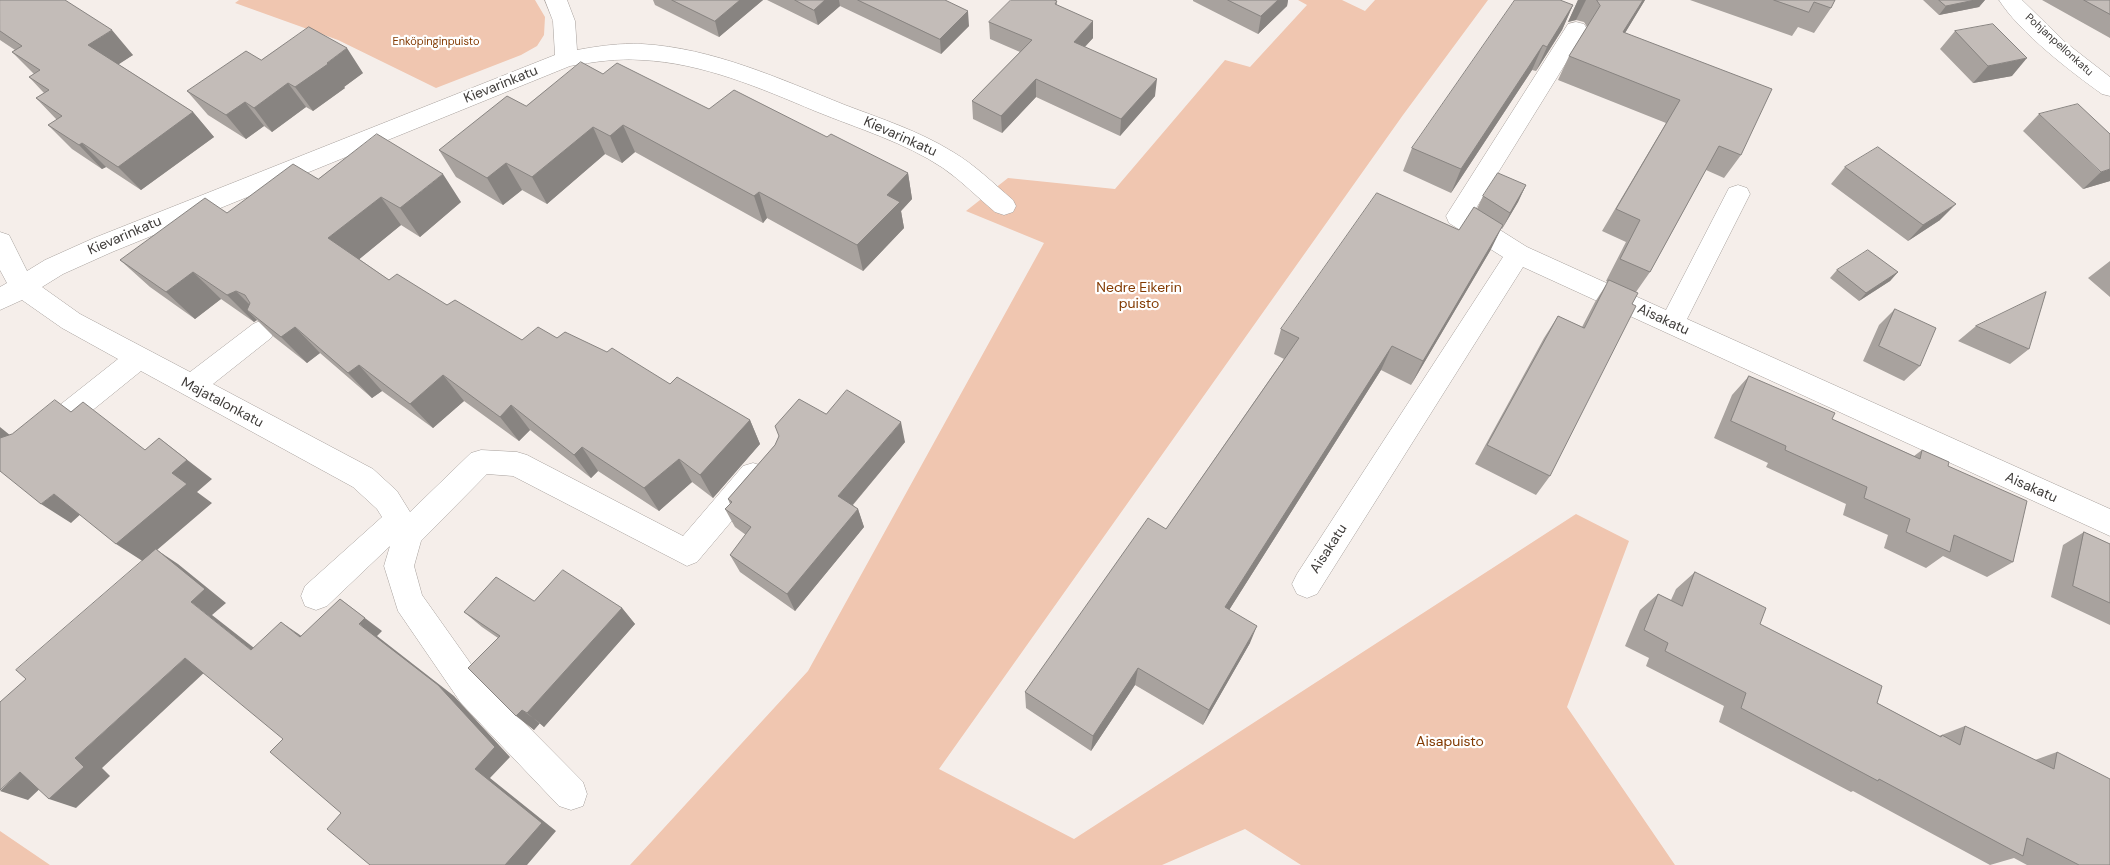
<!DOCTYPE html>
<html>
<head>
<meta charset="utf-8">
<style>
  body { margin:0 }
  canvas { display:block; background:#f5eeea }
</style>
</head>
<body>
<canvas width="2110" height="865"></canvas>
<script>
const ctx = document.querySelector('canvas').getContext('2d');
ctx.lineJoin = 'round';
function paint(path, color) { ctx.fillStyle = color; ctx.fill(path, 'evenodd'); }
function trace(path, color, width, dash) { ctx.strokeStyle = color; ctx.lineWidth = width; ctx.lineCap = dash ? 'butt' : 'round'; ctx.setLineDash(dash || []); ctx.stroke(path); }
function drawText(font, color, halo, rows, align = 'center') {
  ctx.font = font + ' "DM Sans",sans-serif'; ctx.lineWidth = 4.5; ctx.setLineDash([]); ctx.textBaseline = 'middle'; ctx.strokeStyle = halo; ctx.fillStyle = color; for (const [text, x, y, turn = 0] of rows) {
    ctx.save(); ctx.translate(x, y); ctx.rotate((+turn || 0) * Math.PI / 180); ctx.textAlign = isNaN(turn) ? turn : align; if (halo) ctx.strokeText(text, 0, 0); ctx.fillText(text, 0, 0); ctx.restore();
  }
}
paint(new Path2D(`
  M239,0h296l10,17 -1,18 -7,11 -16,9 -85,33 -98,-48 -103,-37z
  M1298,0h44l23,11 10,-11h113l-85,115 -464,654 135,70 502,-325 53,27 -62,166 108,158h-374l-56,-36 -83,36h-532l178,-194 236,-428 -78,-32 42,-33 107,11 110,-129 25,7 57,-62z
  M0,831l50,34h-50z`), '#f0c6b0');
const minor = new Path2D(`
  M545,0h22l8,21 2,29c22,-4 43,-7 65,-6 71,4 138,35 203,61 37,14 74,26 108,47 22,13 40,31 60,48l3,6 -3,6 -9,3 -9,-3c-17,-14 -33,-31 -52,-44 -39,-26 -84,-39 -128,-57 -55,-23 -112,-48 -173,-51 -24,-2 -49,2 -72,6l-458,186 -49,22 -21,13 38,27 110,58 63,-48 9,-4 9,4 4,7 -4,7 -58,46 160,85 24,22 13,21 61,-59 10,-3 36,2 10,3 156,81 60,-70 10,-3 10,3 4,9 -4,9 -66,78 -10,4 -174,-90 -26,-2 -66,67 -7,25 8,29 61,86 100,101 4,12 -4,12 -12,4 -12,-4 -98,-103 -63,-92 -14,-45 6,-20 -63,60 -11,4 -11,-4 -4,-10 4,-10 77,-69 -5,-8 -24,-22 -212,-116 -89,72 -10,4 -10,-4 -4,-8 4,-8 86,-68 -56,-31 -40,-28 -22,10v-23l7,-4 -7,-13v-38l9,3 18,36 18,-11 49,-22 461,-183 -2,-34z
  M1999,0h23l43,42 45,35v19l-8,-2c-31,-22 -83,-62 -103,-94z
  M1576,22l8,2 3,5 -114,184 54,34 139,63 63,-122 9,-3 9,3 3,6 -63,125 423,190v27l-587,-269 -206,327 -10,4 -10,-4 -5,-10 5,-10 206,-317 -54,-34 -3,-7 122,-192z`);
trace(minor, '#a7a09c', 1);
paint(minor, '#fff');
paint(new Path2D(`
  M0,0l133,55 -15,9 75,48 21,25 -73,53 -35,-23 -4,2 -30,-20 -24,-24 9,-5 -21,-22 8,-5 -15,-16 5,-3 -22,-22 3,-2 -15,-10z
  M653,0h110l-44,37 -64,-32z
  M767,0h178l24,26 -28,28 -101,-48 -22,19z
  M1193,0h95l-1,6 -29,28 -65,-33z
  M1578,0h67l-20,33 116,122 -17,23 -18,-8 -56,102 -14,20 -4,12 -82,172 -14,19 -61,-31 69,-126 14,-22 24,11 13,-25 13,-20 -2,-1 20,-39 -24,-11 64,-108 -108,-43 11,-24 18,-29 -3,-5 -8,-2 -8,2z
  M1690,0h145l-4,8 -17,25 -16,-6 -6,9z
  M1923,0h62l-6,7 -40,8z
  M2042,0h68v38z
  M1057,1v4l36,33 -8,9 70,49 -35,40 -84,-39 -34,36 -29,-14 -1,-18 48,-49 -30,-13 -1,-17z
  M1573,5l-11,25 -26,41 -4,-1 -81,123 -48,-22 9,-23z
  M1955,31l57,45 -39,7 -33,-34z
  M261,60l102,13 -19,14 1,1 -32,23 -7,-4 -34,25 -8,-6 -18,13 -38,-24 -21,-24z
  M603,74l106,35 118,28 81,36 4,26 -11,12 3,17 -41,43 -96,-53 -4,5 -128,-71 -13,11 -17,-9 -58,50 -25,-14 -19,15 -47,-28 -17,-27 87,-44z
  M2039,114l71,67 -27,8 -60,-58z
  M1845,167l95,53 -32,21 -77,-57z
  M318,179l143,23 -41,35 -19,-12 -42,34 30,21 58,25 75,35 35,-2 113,46 80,36 10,24 -47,54 -21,-16 -33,29 -61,-40 -7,7 -61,-48 -11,11 -55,-40 -31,27 -51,-37 -10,7 -52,-45 -13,10 -33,-26 -17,-17 -3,2 -33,-23 -26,20 -45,-32 -30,-27 107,-47z
  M1526,185l-8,17 -16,27 -1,-1 -11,23 -79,134 -30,-15 -152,240 21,33 -47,82 -68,-40 -44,66 -65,-43 -1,-16 141,-163 118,-170 -10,-5 7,-25 178,-99 18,-21 6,-13z
  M2110,261v36l-22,-19z
  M1837,270l61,2 -8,9 -31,20 -29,-23z
  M1895,309l25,57 -16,15 -41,-20 16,-36z
  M1976,326l53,23 -19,15 -52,-23z
  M1749,376l83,43 82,37 8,-6 26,16 65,96 -26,15 -44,-21 -17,12 -42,-20 4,-13 -45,-20 3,-11 -80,-37 2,-4 -54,-25 18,-43z
  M826,414l79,28 -52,63 5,4 6,18 -69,84 -55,-39 -10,-17 16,-20 -11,-8 -10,-18 5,-5 -2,-5 47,-54 4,-9z
  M2084,532l26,12v81l-59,-28 12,-52z
  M1695,572l65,52 117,79 62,33 26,-10 70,34 22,-8 53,113h-83l-13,-7 -24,7 -137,-74 -2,1 -132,-70 5,-16 -78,-40 3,-8 -24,-12 15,-36 18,-16 13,6 5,-11z
  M534,601l88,7 13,16 -91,103 -4,-4 -6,7 -66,-62 30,-30 -16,-11 -18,-15z`), '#a8a29e');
paint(new Path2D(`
  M740,0h23l-44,37 -4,-16z
  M825,0h14l1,6 -22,19 -4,-15z
  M1278,0h10l-1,6 -29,28 3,-18z
  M1578,0h8l-10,20 -8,2z
  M1643,0h2l-34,56 12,-24z
  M1975,0h10l-6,7 -40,8 7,-9z
  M1573,5l-11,25 -26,41 11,-24z
  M968,11l1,15 -28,28 -1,-15z
  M1093,21v17l-20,21 1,-17z
  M112,30l21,25 -23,15 -22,-25z
  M1543,45l-11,25 -81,123 10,-24z
  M347,48l16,25 -19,14 1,1 -32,23 -18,-24z
  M2027,58l-15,18 -39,7 15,-17z
  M1036,79v18l-34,36 -1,-17z
  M1157,79l-2,17 -35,40 1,-17z
  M288,83l18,24 -34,25 -18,-24z
  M245,102l19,24 -18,13 -20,-24z
  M193,112l21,25 -73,53 -23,-23z
  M623,125l12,27 -13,11 -12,-27z
  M593,127l12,27 -58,50 -15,-27z
  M82,143l24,24 -4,2 -23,-24z
  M506,163l16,27 -19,15 -16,-27z
  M2110,169v12l-27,8 18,-17z
  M908,173l4,26 -11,12 3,17 -41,43 -6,-26 30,-50z
  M443,174l18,28 -41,35 -20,-29z
  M1526,185l-8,17 -16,27 8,-16z
  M759,192l8,26 -4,5 -9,-27z
  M381,197l20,28 -50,41 -23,-28z
  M1956,204l-16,16 -32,21 15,-16z
  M1503,225l-13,26 -79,134 12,-24z
  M193,272l28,27 -26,20 -29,-27z
  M1898,272l-8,9 -31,20 7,-8z
  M236,291l27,27 -16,-8 10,10 -3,2 -27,-27z
  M295,327l25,26 -13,10 -26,-26z
  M1392,346l-11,24 -162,256 6,-19z
  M359,365l23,26 -10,7 -24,-25z
  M443,375l21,26 -31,27 -23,-24z
  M511,405l19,25 -11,11 -19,-24z
  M750,420l10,24 -47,54 -13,-23z
  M901,422l4,20 -61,73 -6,-19z
  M0,427l16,13 -16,1z
  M159,438l53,41 -15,13 15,11 -55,47 21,14 48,39 -14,12 60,47 -21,-12 -60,-48 -47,-40 -28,-18 56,-71z
  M582,447l16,24 -7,7 -17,-23z
  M679,459l13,23 -33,29 -15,-23z
  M54,494l29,18 -12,11 -30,-19z
  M858,509l6,18 -69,84 -8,-17z
  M340,599l42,32 -5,5 77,60 56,61 -20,21 66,53 -29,34h-22l-30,-96z
  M622,608l13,16 -91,103 -17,-14z
  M281,622l19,13 19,15 -19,-13z
  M1257,626l-7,17 -47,82 6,-15z
  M185,658l22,12 -105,98 8,8 -34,32 -27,-9 26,-41z
  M1138,668l-3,17 -44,66 2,-15z
  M522,710l18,13 -6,7 -18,-14z
  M20,772l27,10 -19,18 -28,-9z`), '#888481');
const building = new Path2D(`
  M0,0h65l47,30 -24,15 105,67 -75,55 -36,-24 -3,2 -31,-20 14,-9 -26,-18 13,-8 -20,-13 11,-7 -28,-18 10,-6 -22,-15z
  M672,0h68l-25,21z
  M795,0h30l-11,10z
  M858,0h87l23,11 -28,28z
  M1011,0h43l3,1 -2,3 38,17 -19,21 83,37 -36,40 -85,-40 -35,37 -29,-15 60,-61 -43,-18z
  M1228,0h50l-17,16z
  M1515,0h45l13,5 -26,42 -4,-2 -82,124 -49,-21z
  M1597,0h46l-20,32 149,57 -31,66 -22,-9 -69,126 -30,-13 20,-39 -24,-11 64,-109 -111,-44 31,-50z
  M1774,0h61l-4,8 -17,-6 -5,10z
  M1939,0h36l-29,6z
  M2084,0h26v14z
  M1993,24l34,34 -39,8 -33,-35z
  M309,27l38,21 -20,15 1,1 -33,23 -7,-4 -34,25 -9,-6 -19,13 -39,-24 59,-40 15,9z
  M581,62l22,12 14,-11 92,46 25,-19 93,47 4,-3 77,39 -21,22 13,7 -43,43 -98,-53 -5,4 -131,-71 -13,11 -17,-9 -61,50 -26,-14 -19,15 -48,-28 68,-54 19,10z
  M2078,104l32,30v35l-9,3 -62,-58z
  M377,134l66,40 -43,34 -19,-11 -53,41 61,42 8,-6 50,31 8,-5 67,40 16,-13 19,11 8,-6 42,20 5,-4 58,36 7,-7 73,43 -50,55 -21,-16 -35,29 -62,-41 -8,8 -63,-50 -11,12 -57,-42 -33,29 -51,-39 -11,8 -53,-46 -14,10 -34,-27 3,-7 -5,-8 -9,-4 -9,4 -34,-23 -27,20 -46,-32 85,-62 22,15 66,-49 25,15z
  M1878,147l78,57 -33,21 -78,-58z
  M1498,173l28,12 -16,28 -27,-17z
  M1377,193l82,37 15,-23 29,18 -80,136 -31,-15 -167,261 32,19 -48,84 -71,-42 -45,68 -68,-44 123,-174 18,11 133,-191 -18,-9z
  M1868,250l30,22 -32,21 -29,-23z
  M1609,280l29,13 -6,11 4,2 -86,170 -63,-31 71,-129 26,12z
  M2046,292l-17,57 -53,-23z
  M1895,309l41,19 -16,38 -41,-20z
  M1749,376l86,37 -3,6 88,40 2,-9 27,12 -1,4 79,35 -14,61 -59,-27 -4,17 -44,-20 4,-13 -46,-21 3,-11 -82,-37 1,-4 -55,-25z
  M847,390l54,32 -63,74 20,13 -71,85 -57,-39 21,-28 -26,-18 7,-7 -4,-3 47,-54 4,-9 -4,-10 24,-27 27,15z
  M55,400l16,12 12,-10 62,48 14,-12 28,22 -15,13 15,11 -71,60 -62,-50 -13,10 -41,-33v-33l12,-4z
  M2084,532l26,12v59l-37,-17z
  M156,549l49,40 -14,13 60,48 30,-28 19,15 40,-38 25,19 -6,6 79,61 57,62 -20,22 67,54 -37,42h-135l-43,-36 14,-16 -71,-61 13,-13 -98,-81 -110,100 9,9 -35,32 -29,-27 -20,18v-88l26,-23 -10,-9z
  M563,570l59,38 -95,105 -5,-3 -6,6 -48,-48 32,-32 -36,-24 32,-35 38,24z
  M1695,572l71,36 -6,16 122,62 -5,17 64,34 1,-2 18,10 5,-19 89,43 3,-17 53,27v86h-31l-52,-27 -4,18 -144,-77 -1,2 -137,-73 5,-15 -81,-42 3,-8 -24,-13 14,-36 24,12z`);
paint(building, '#c3bcb8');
trace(building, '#888481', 1);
drawText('11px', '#823a02', '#fff', [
  ["Enköpinginpuisto",436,42]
]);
drawText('11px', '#3e3b39', '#fff', [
  ["Pohjanpellonkatu",2059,45,42]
]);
drawText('14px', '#3e3b39', '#fff', [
  ["Kievarinkatu",501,85,-22],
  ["Kievarinkatu",900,137,24],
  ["Kievarinkatu",125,236,-23],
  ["Aisakatu",1663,320,25],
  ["Majatalonkatu",222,403,28],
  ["Aisakatu",2031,488,24],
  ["Aisakatu",1329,549,-57]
]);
drawText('14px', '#823a02', '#fff', [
  ["Nedre Eikerin",1139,288],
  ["puisto",1139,304],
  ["Aisapuisto",1450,742]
]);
</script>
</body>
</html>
